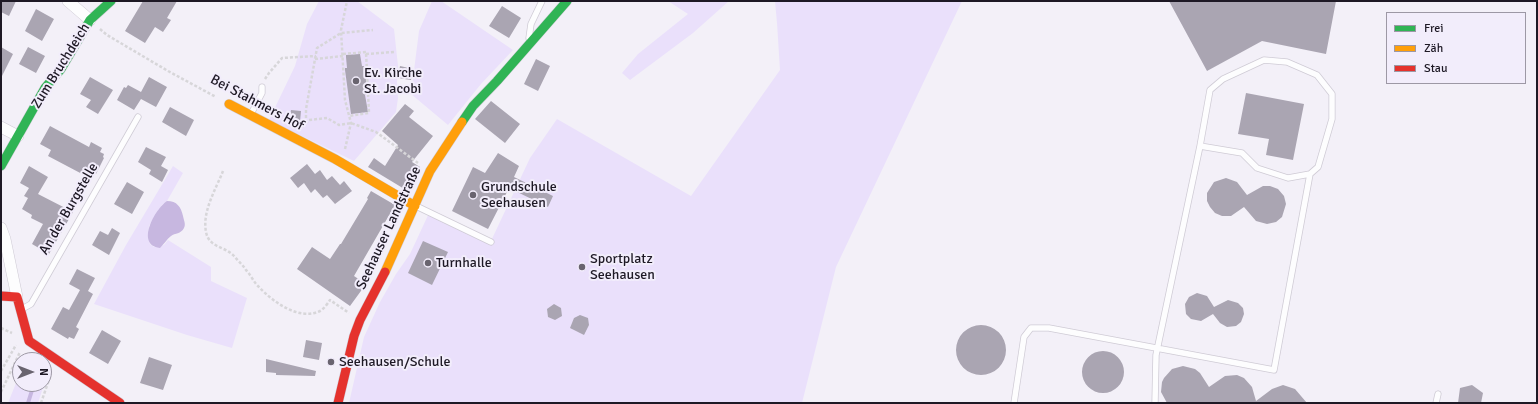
<!DOCTYPE html>
<html>
<head>
<meta charset="utf-8">
<style>
  body { margin:0 }
  #map { position:relative; width:1538px; height:404px; overflow:hidden; background:#f3f0f8; font-family:Signika,sans-serif }
  canvas { display:block }
  .frame { position:absolute; inset:0; border:2px solid #1e1925; pointer-events:none }
  .legend { position:absolute; left:1386px; top:12px; width:140px; height:72px; box-sizing:border-box; background:#f2edfb; border:1px solid #9d98a5; margin:0; padding:5px 7px; list-style:none; font-size:12px; color:#1e1925 }
  .legend li { display:flex; align-items:center; gap:8px; height:20px }
  .legend b { width:20px; border:1px solid #9d98a5 }
  .north { position:absolute; left:12px; top:352px; width:40px; height:40px; box-sizing:border-box; background:#f2edfb; border:1px solid #9d98a5; border-radius:50%; rotate:90deg; font-size:11px; font-weight:700; line-height:16px; text-align:center; color:#1e1925 }
  .north::after { content:''; display:block; margin:auto; width:14px; height:18px; background:#69646f; clip-path:polygon(50% 0,100% 100%,50% 72%,0 100%) }
</style>
</head>
<body>
<div id="map">
<canvas width="1538" height="404"></canvas>
<div class="frame"></div>
<ul class="legend">
<li><b style="height:5px;background:#30b455"></b>Frei</li>
<li><b style="height:5px;background:#ff9f0a"></b>Zäh</li>
<li><b style="height:5px;background:#e5322d"></b>Stau</li>
</ul>
<div class="north">N</div>
</div>
<script>
const ctx = document.querySelector('canvas').getContext('2d');
ctx.lineJoin = 'round';
function paint(path, color) { ctx.fillStyle = color; ctx.fill(path, 'evenodd'); }
function trace(path, color, width, dash) { ctx.strokeStyle = color; ctx.lineWidth = width; ctx.lineCap = dash ? 'butt' : 'round'; ctx.setLineDash(dash || []); ctx.stroke(path); }
function drawText(font, color, halo, rows, align = 'center') {
  ctx.font = font + ' Signika,sans-serif'; ctx.lineWidth = 4; ctx.setLineDash([]); ctx.textBaseline = 'middle'; ctx.strokeStyle = halo; ctx.fillStyle = color; for (const [text, x, y, turn = 0] of rows) {
    ctx.save(); ctx.translate(x, y); ctx.rotate((+turn || 0) * Math.PI / 180); ctx.textAlign = isNaN(turn) ? turn : align; if (halo) ctx.strokeText(text, 0, 0); ctx.fillText(text, 0, 0); ctx.restore();
  }
}
paint(new Path2D(`
  M319,1h38l37,28 4,37 -1,17 1,15 -2,14 -42,49 -85,-41 26,-54 12,-42z
  M432,1h9l72,49 -32,34 -33,41 -37,-31 8,-63z
  M668,1h61l-36,32 -63,47 -8,-7 16,-19 50,-40z
  M775,1h187l-126,266 -34,136h-453l15,-66 16,-35 16,-28 14,-20 20,-43 61,30 39,-83 27,-39 134,77 89,-126 -3,-47z
  M173,166l10,7 -16,28 -5,4 -13,21 -1,11 2,7 4,3 10,-2 4,-5 43,27v14l36,17 -15,50 -45,-13 -93,-31 32,-59z
  M20,373v11h24v-7l2,1 -8,25h-30z`), '#eae0fb');
paint(new Path2D(`
  M167,201c10,0 14,6 16,15 1,5 3,8 1,12 -3,6 -9,5 -13,8 -4,3 -7,8 -11,12 -25,-3 -5,-39 7,-47z`), '#c7b7e0');
trace(new Path2D(`
  M26,359l2,1
  M28,403l6,-19`), '#c7b7e0', 4);
paint(new Path2D(`
  M1,1h15l-7,15 -8,-4z
  M143,1h34l-10,17 4,2 -8,12 -8,-5 -10,16 -20,-12z
  M1169,1h167l-10,53 -64,-13 -55,30z
  M502,6l19,12 -12,20 -20,-12z
  M36,9l18,10 -12,22 -17,-10z
  M1,47l12,7 -12,24z
  M28,47l17,9 -9,17 -17,-9z
  M360,54l2,12h2l1,2 2,27h-2l3,17 -17,2 -6,-44v-2h2l-1,-11v-2z
  M536,59l14,7 -12,25 -14,-7z
  M400,66l13,3 -2,11 -13,-2z
  M90,77l23,13 -15,24 -12,-7 5,-7 -11,-6z
  M149,77l18,10 -11,20 -15,-8 -7,11 -17,-10 7,-13 2,1 2,-3 13,7z
  M1246,93l58,11 -11,56 -27,-5 3,-16 -31,-5z
  M491,101l29,23 -15,19 -30,-24z
  M405,104l9,7 -5,6 24,19 -21,26 8,5 -14,23 -38,-23 6,-9 11,8 13,-21 -16,-14z
  M170,107l24,13 -8,16 -24,-14z
  M291,110l10,1 -1,11 -11,-1z
  M50,126l39,21 2,-5 11,6 -2,4 4,2 -1,3 1,1 -8,16 -8,-5 -4,6 -36,-19 3,-6 -11,-6z
  M146,147l20,10 -5,9 7,4 -6,12 -13,-8 2,-4 -13,-8z
  M498,153l21,13 -5,11 39,19 -5,11 -39,-19 -21,41 -36,-18 21,-44 12,6z
  M307,164l8,10 5,-4 7,10 5,-4 8,9 4,-4 8,10 -17,13 -8,-9 -4,3 -8,-9 -4,4 -7,-10 -6,5 -8,-10z
  M29,166l19,11 -10,17 35,18 -24,42 -17,-10 11,-20 -12,-6 1,-3 -10,-6 6,-11 -4,-2 5,-8 -9,-5z
  M1226,178l11,4 10,13 16,-9h7l8,3 6,7 2,8 -4,13 -6,5 -9,2 -11,-3 -12,-14 -13,9h-9l-7,-3 -5,-6 -3,-6v-8l7,-11z
  M127,182l17,10 -12,22 -18,-10z
  M371,191l24,14 -41,71 12,8 -16,22 -53,-37 15,-22 18,12 10,-15h1l27,-45 -1,-1z
  M112,228l8,5 -11,22 -17,-10 8,-14 8,4z
  M423,241l25,11 -16,33 -24,-12z
  M77,269l18,9 -7,13 5,3 -17,33 3,2 -5,10 -5,-2 -1,2 -17,-10 12,-22 6,3 11,-20 -11,-6z
  M1197,293l10,3 7,11 14,-7 10,3 5,5 1,6 -3,8 -5,4 -9,1 -7,-4 -7,-9 -12,7 -10,-2 -5,-5 -1,-10 4,-7z
  M554,304l7,4 1,8 -7,4 -7,-3 -1,-8z
  M580,315l8,3 1,7 -5,10 -14,-7 4,-10z
  M956 350a25 25 0 1 1 50 0a25 25 0 1 1-50 0Z
  M102,330l19,11 -13,23 -19,-11z
  M306,340l16,3 -3,17 -16,-3z
  M1082 372a21 21 0 1 1 42 0a21 21 0 1 1-42 0Z
  M149,357l23,8 -9,25 -23,-7z
  M266,359l50,12 -1,5 -39,-1v-2l-10,-1z
  M1183,366l12,3 5,4 9,14 16,-11 12,-1 7,3 8,9 4,14 16,-12 11,-4 12,4 12,14h-140l-6,-11 1,-10 2,-4 8,-9z
  M1472,385l11,8 -2,10h-23l2,-15z`), '#aaa5b2');
const lane = new Path2D(`
  M529,38l2,-14 11,-23
  M1264,60l23,2 30,13 15,19v25l-14,48 -8,7 -22,4 -31,-10 -15,-15 -42,-7 10,-56 13,-11z
  M251,114l11,-21v-6
  M416,206l75,36
  M22,309l9,-5 107,-187
  M1014,403l10,-66 7,-9h18l225,42 36,-196
  M1155,403l1,-48 44,-209
  M1436,403l2,-9`);
const street = new Path2D(`
  M68,1l22,19
  M1,127l17,9
  M1,228l4,11 12,58`);
const fast = new Path2D(`
  M462,122l11,-16 24,-25 70,-80
  M1,166l44,-78 16,-19 29,-49 21,-19`);
const slow = new Path2D(`
  M229,104l106,55 80,47
  M385,272l45,-101 32,-49`);
const jam = new Path2D(`
  M1,296l16,1 12,44 91,62
  M338,403l16,-67 6,-16 25,-48`);
trace(lane, '#cfcbd5', 7);
trace(street, '#cfcbd5', 12);
trace(fast, '#cfcbd5', 10);
trace(slow, '#cfcbd5', 10);
trace(jam, '#cfcbd5', 10);
trace(new Path2D(`
  M100,29l7,6 61,36 48,26
  M343,54l23,-2 3,61 -20,3
  M366,54l28,-2
  M315,59l28,-3
  M265,79l4,-6 13,-15 34,-2
  M306,123v-14l11,-61 24,-15 32,-3
  M302,127l7,-7 18,-2 12,7 12,-2 25,9 42,31
  M345,149l6,-26 -6,-23 -4,-70 6,-29
  M223,171c-7,18 -21,40 -17,61 3,16 19,14 28,24 4,5 9,9 12,14 5,5 8,13 13,17 14,15 40,34 61,24 4,-2 8,-8 10,-11l19,13
  M1,328l11,5
  M1,371l15,-26
  M1,392l19,-40
  M41,403l10,-29`), '#d7d6d9', 2.5, [3, 2]);
trace(lane, '#fdfdfe', 5.5);
trace(street, '#fdfdfe', 11);
trace(fast, '#30b455', 9);
trace(slow, '#ff9f0a', 9);
trace(jam, '#e5322d', 9);
for (const [x, y, r, color] of [
  [356,81,4,"#69646f"],
  [473,195,4,"#69646f"],
  [428,263,4,"#69646f"],
  [582,267,4,"#69646f"],
  [331,362,4,"#69646f"]
]) { const dot = new Path2D(); dot.arc(x, y, r, 0, 2 * Math.PI); ctx.fillStyle = color; ctx.fill(dot); trace(dot, '#f2edfb', 1.5); }
drawText('14px', '#1e1925', '#f2edfb', [
  ["Zum Bruchdeich",61,66,-58],
  ["Bei Stahmers Hof",257,103,28],
  ["An der Burgstelle",69,209,-60],
  ["Seehauser Landstraße",389,228,-65]
]);
drawText('14px', '#1e1925', '#f2edfb', [
  ["Ev. Kirche",364,73],
  ["St. Jacobi",364,89],
  ["Grundschule",481,187],
  ["Seehausen",481,203],
  ["Sportplatz",590,259],
  ["Seehausen",590,275],
  ["Turnhalle",436,263],
  ["Seehausen/Schule",339,362]
], 'left');
</script>
</body>
</html>
